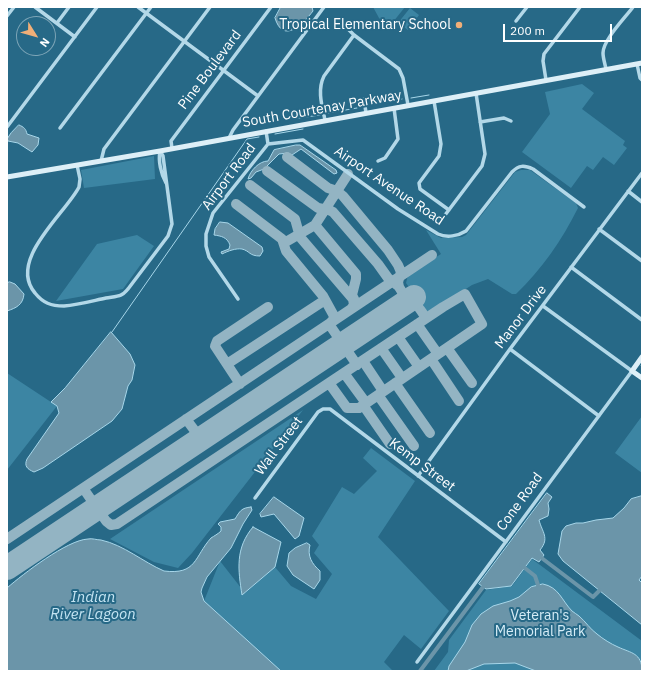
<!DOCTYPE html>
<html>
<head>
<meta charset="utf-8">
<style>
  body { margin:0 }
  #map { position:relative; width:649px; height:678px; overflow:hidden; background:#276987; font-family:"IBM Plex Sans",sans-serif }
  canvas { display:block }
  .frame { position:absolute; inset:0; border:8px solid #fff; pointer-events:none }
  .north { position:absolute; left:16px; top:16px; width:40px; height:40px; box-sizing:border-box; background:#276987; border:1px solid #7da5b7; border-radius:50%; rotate:127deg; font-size:11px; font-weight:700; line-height:16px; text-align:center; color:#fff }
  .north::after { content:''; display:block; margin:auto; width:14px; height:18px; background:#f1af78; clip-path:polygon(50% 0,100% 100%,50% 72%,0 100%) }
  .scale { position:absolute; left:503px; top:24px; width:109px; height:18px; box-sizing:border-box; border:2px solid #fff; border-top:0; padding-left:5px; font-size:12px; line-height:14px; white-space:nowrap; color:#fff; -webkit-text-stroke:3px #276987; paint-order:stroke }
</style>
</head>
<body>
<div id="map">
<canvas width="649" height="678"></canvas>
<div class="frame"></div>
<div class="north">N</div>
<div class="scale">200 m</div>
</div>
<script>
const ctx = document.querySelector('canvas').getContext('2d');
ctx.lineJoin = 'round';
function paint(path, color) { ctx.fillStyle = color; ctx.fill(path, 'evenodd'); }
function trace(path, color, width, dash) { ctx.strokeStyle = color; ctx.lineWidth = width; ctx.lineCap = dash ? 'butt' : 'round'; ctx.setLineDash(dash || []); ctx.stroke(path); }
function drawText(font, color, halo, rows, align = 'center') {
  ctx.font = font + ' "IBM Plex Sans",sans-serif'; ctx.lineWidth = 4; ctx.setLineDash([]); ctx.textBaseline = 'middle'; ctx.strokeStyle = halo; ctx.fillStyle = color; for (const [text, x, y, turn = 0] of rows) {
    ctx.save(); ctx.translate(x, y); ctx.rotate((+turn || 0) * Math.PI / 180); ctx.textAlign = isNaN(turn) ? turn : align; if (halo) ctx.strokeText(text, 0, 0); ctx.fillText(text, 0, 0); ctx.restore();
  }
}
paint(new Path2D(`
  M373,7h32l-16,20 -10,-9z
  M410,8l9,7 -11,15 -10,-7z
  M582,84l12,9 -12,16 43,32 -2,4 4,3 -13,17 -11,-8 -10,13 -6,-4 -16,22 -49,-36 28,-38 -5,-22z
  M154,156l1,23 -71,9 -3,-18z
  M521,170h9l46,33 2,5c-16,32 -36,61 -62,86h-4l-24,-15 -16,6 -42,27 -5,-2 -19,-27 2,-8 33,-21 -15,-24 15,8 21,-1 4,-2 49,-63z
  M137,235l17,11 -31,43 -67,12 41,-57z
  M7,373l50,33 -50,64z
  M303,410l-111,143 -14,15 -24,-6 -44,-23z
  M642,416v57l-27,-20z
  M371,448l44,33 -37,56 71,74 -28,38 -17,-14 -20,27 9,9h-113l-76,-70 16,-40 25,32 30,-26 16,19 25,13 16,-25 -18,-21 5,-8 -7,-9 30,-49 12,7 23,-23 -14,-13z
  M532,559l110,82v30h-208l14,-19 1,-12 37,-50 26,-4z`), '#3c85a3');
const water = new Path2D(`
  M281,7h31l1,4c-10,13 -30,34 -38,7z
  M19,125c5,2 7,4 8,9l12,4 -1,7 -6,7 -14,-9 -10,-2 -1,-2 4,-6z
  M296,145h4l36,25 1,3 -3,1 -33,-25 -9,6 -4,-2 -9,1 -15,15 -8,3 -5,6 -3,1c2,-8 11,-18 20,-18l6,-11z
  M220,222l8,1 34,24 1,4 -3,5c-11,0 -10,-5 -18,-7 -6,-1 -14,2 -20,5l-1,-2 8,-3 1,-4c-3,-8 -9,-9 -16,-10l1,-6z
  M10,282l5,2 9,10c-1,11 -8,14 -17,17v-28z
  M111,332l19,22 5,11 -3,15 -4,6 -6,23 -10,12 -69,47 -9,4c-7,-3 -10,-6 -7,-13l32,-46 -2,-7 -6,-4 14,-14z
  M547,493l5,4 -4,6 1,6 -1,7 -9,4c3,12 11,18 1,30l4,5 -5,7 -7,-4 -21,28 -25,3 -7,-5z
  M642,496v80l-3,4 3,3v42l-79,-64 -5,-7 4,-23 4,-5 10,-3h7l13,-3 17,-2 11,-10 7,-9z
  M274,497l30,21 -5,18 -4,3 -21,-25 -13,3 -1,-3z
  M251,507l1,3 -9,14 -12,24 -24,29 -5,11 -1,4 3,9 77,70h-274v-83c16,-14 60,-48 81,-49 4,-1 9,1 13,1 23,5 42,22 63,31 33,4 30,-14 47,-33 3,-2 7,-4 10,-7v-4l-3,-3 2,-2 15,-3c5,-8 6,-11 16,-12z
  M253,527l28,15 -6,25 -33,28c-4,-25 -7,-47 11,-68z
  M307,543l3,2c-3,11 2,19 10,26v9l-6,9 -21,-14 -6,-9 2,-13 6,-5z
  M543,584c16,3 19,17 29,27 2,2 5,3 7,5 7,6 11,13 18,18 6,5 14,10 21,13 13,6 24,6 24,24h-106l-21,-8 -31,1 -18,7h-18l1,-5 16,-24 7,-17 9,-11 12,-8 17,-5 9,-4 12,-10z`);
paint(water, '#6b95a9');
trace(water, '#a7d6e9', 1);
trace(new Path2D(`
  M411,98l18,-3
  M374,104l28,-5
  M328,113l29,-5
  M299,118l21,-3
  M275,134l28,-5
  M112,332l135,-193 12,-2
  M641,365l1,-1`), '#a7d6e9', 1);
trace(new Path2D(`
  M539,556l54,41 7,-7
  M521,565l14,11 3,9
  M420,671l66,-88`), '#6b95a9', 4);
trace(new Path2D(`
  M287,157l41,31 9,3 6,5 45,54 10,15 3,7 -3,10 1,5
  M267,171l51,37 11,2 4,2 45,52 10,14 9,7
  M250,185l45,34 5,18 53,62 1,6 -3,4
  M236,204l46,35 4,12 37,45 11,20 -1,4 -4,4 28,41
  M315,225l41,49v5l-4,16 3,6
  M284,243l31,-18 33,-51
  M395,282c6,7 11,14 7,23 14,-6 17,3 24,13
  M417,324l21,30
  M398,337l21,30
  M381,348l21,30
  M447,348l25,35
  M431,359l28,42
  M363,361l20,30
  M227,364l98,-64
  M344,373l22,30
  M395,383l35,50
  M240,384l-25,-38 2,-5 51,-34
  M378,395l36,51
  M363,405l27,39
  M186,419l15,20
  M83,488l23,33 5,4 6,-1 326,-217 22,-13 17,30 -123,84h-12l-18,-25
  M7,539l425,-284`), '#93b4c3', 10);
trace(new Path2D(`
  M7,568l407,-271`), '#93b4c3', 24);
trace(new Path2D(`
  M35,7l40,30
  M138,7l120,89
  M7,16l7,-9
  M516,21l11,-14
  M341,22l13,13 45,34 4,9 5,27
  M57,23l12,-16
  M637,64l3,14 2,2
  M606,69c-1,-5 -3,-11 -3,-16 0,-13 22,-35 30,-46
  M546,80l-3,-19 1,-7 36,-47
  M364,99l2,14
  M434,101l7,43 -2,12 -20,27 1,6 29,21
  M325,120c-3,-14 -8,-30 -1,-44l30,-41
  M480,122l24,-4 7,3
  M7,127l90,-120
  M60,128l91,-121
  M229,138l4,-8 91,-123
  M268,144l35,-4 95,69 40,25c9,4 20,2 28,-3l46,-59c7,-7 12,-7 21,-3l51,38
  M172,148l-1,-7 100,-134
  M160,151c-2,10 1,23 6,32
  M101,161l3,-12 106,-142
  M378,161l7,-3 13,-19 -4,-31
  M77,165l3,14 -1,8c-13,26 -72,73 -44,106 8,10 16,13 29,13 14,-1 28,-5 42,-8 5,-1 11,-1 15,-3 3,-1 5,-4 7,-6l40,-53 4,-12 -9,-68 -3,-5
  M628,191l14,11
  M439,223l43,-57 3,-12 -9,-61
  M599,229l43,32
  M571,267l71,53
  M238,299l-29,-42 -3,-11v-12l7,-21 55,-69 -2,-13
  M510,349l89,67
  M418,476l92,-127 132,-176
  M255,498l63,-86 5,-3h7l176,133
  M417,662l215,-291 -89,-65`), '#b3d8e8', 3.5);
trace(new Path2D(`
  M7,177l153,-26 482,-88
  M642,357l-10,14 10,7`), '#ddeff7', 5);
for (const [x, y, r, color] of [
  [459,25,4,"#f1af78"]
]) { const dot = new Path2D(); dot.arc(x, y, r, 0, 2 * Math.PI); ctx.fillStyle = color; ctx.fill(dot); trace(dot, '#276987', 1.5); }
drawText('14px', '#fff', '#276987', [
  ["Tropical Elementary School",451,25]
], 'right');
drawText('14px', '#fff', '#276987', [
  ["Pine Boulevard",210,70,-53],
  ["South Courtenay Parkway",322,109,-10],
  ["Airport Road",229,177,-53],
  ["Airport Avenue Road",389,186,34],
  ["Manor Drive",521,317,-53],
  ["Wall Street",279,446,-53],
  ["Kemp Street",422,465,37],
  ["Cone Road",520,502,-54]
]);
drawText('14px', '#d6edf7', '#276987', [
  ["Veteran's",540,616],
  ["Memorial Park",540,632]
]);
drawText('italic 15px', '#c4e4f2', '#276987', [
  ["Indian",93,598],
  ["River Lagoon",93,615]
]);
</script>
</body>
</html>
